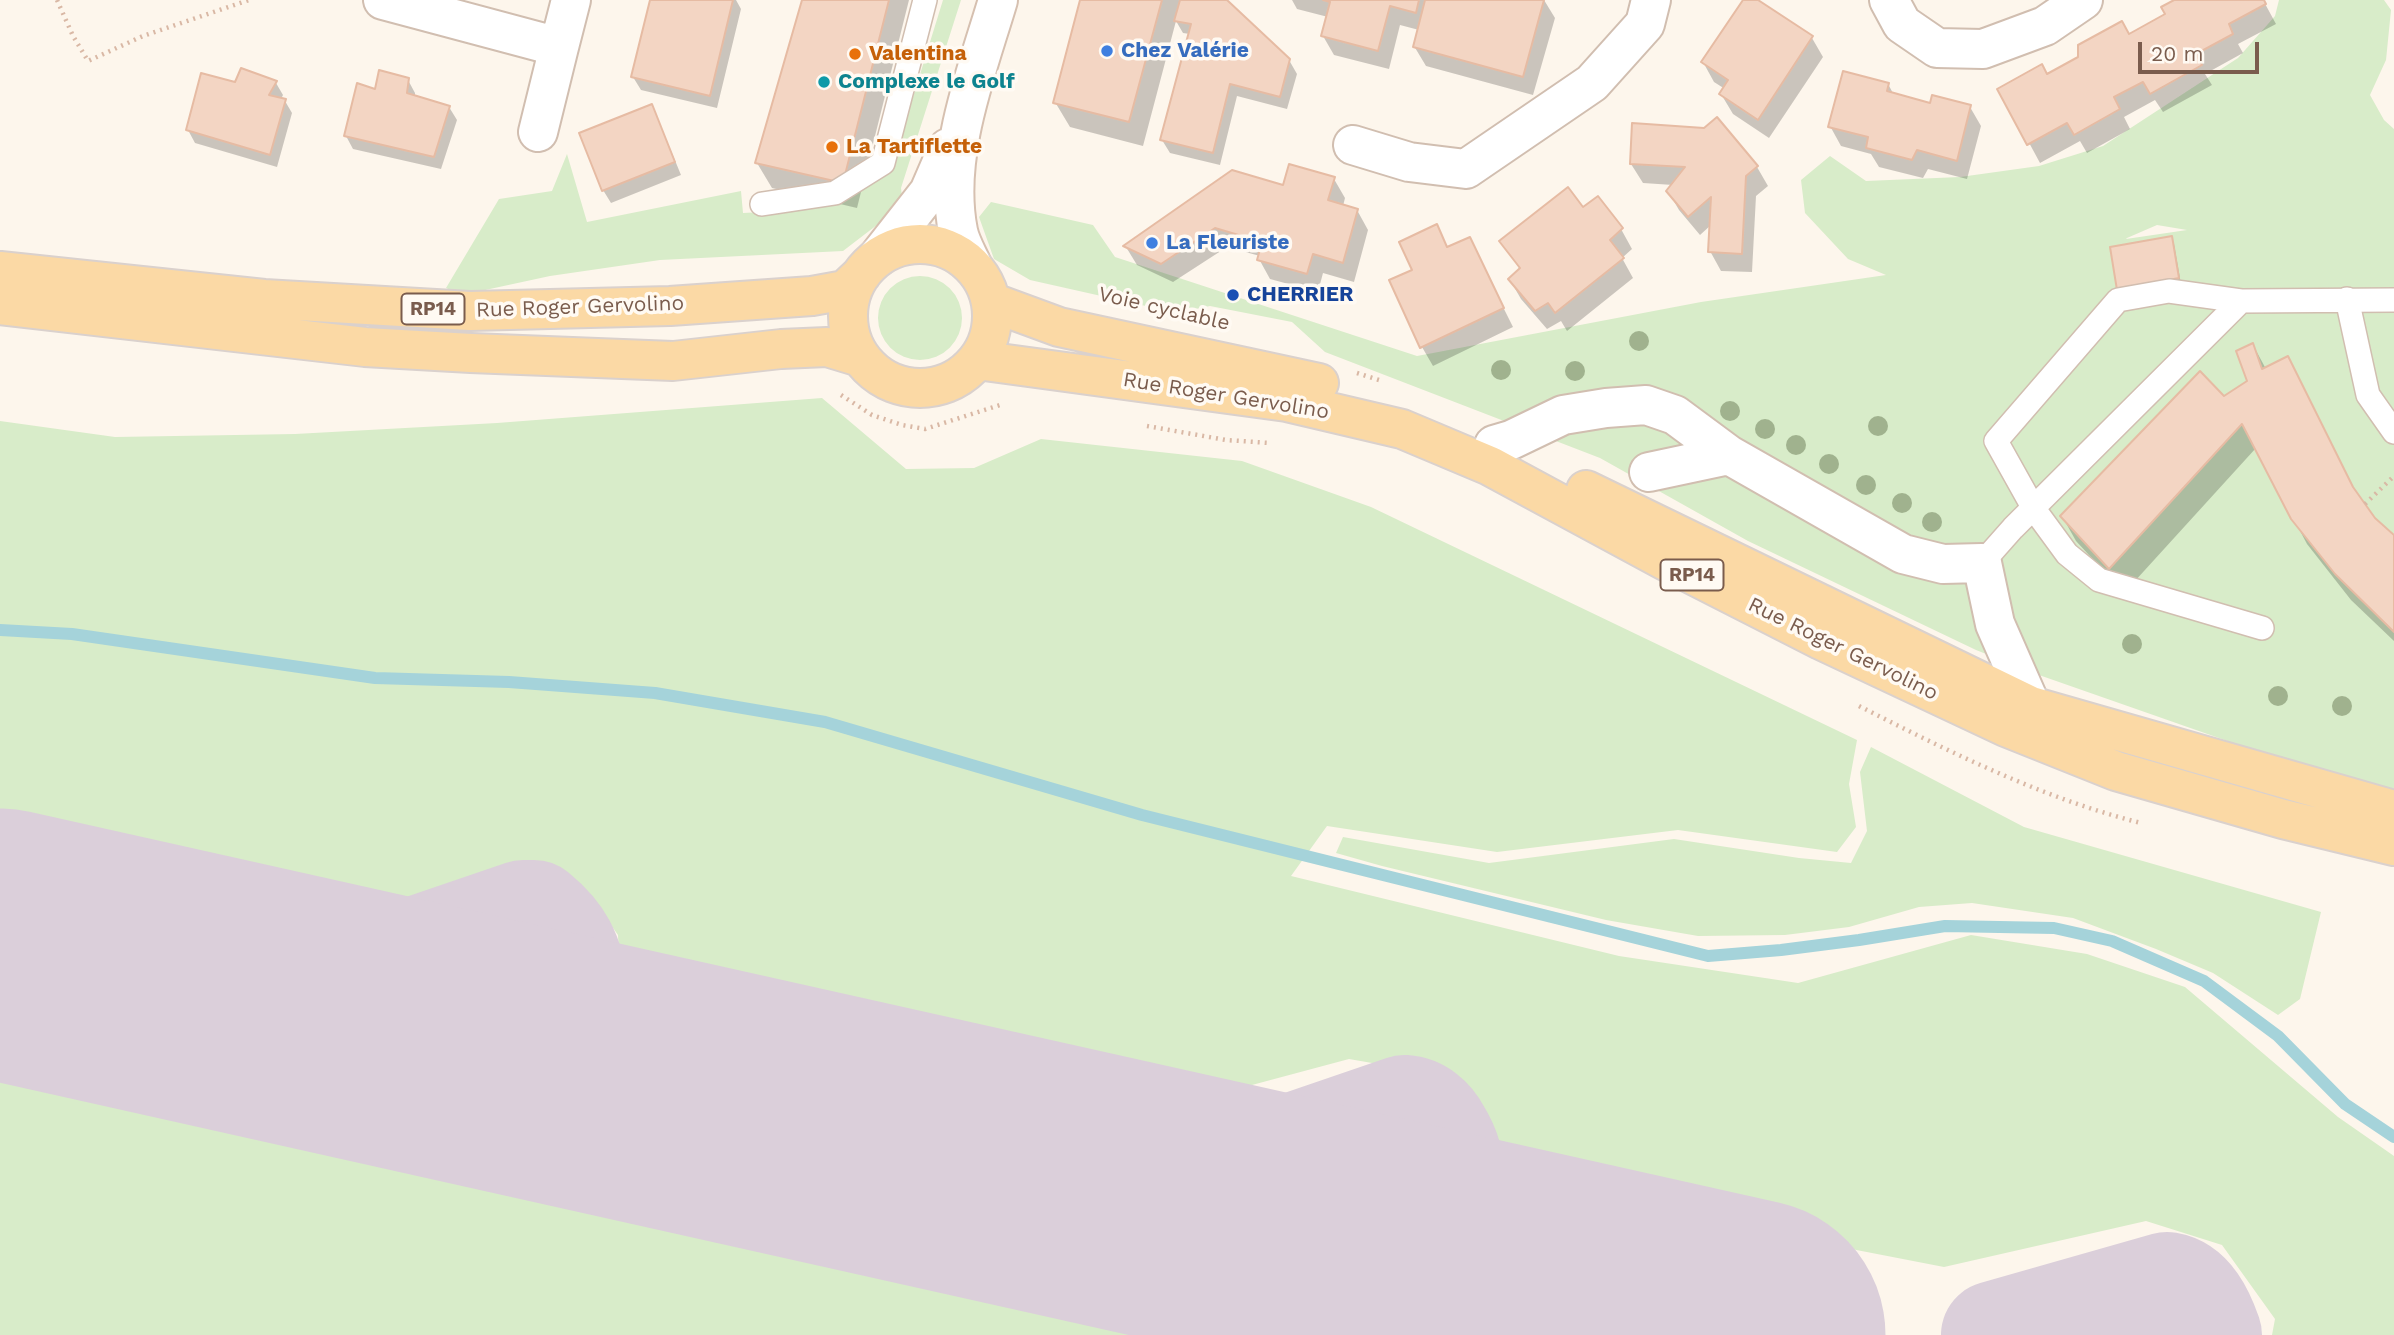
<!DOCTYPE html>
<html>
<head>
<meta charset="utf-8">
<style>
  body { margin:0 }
  #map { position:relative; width:2394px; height:1335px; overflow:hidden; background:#fdf6ec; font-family:"Work Sans",sans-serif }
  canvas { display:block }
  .scale { position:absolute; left:2138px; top:42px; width:121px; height:32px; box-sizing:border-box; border:4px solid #7a5c4d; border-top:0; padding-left:9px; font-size:21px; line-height:24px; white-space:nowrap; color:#7a5c4d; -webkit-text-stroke:5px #fffaf3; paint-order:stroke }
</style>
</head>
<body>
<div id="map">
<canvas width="2394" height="1335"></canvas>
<div class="scale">20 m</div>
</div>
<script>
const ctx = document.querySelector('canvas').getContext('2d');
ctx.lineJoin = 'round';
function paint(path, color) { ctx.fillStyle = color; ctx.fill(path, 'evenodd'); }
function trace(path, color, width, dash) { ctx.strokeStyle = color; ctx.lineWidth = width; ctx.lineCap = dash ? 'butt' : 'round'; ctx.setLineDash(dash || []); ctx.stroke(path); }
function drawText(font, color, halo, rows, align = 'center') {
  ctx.font = font + ' "Work Sans",sans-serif'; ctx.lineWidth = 7; ctx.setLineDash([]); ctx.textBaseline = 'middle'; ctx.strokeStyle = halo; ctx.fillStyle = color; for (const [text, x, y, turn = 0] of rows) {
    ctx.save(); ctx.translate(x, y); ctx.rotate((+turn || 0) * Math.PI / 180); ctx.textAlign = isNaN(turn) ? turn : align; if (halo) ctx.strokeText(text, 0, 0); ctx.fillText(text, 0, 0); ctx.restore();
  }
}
paint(new Path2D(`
  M943,0h18l-60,188 2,17 -60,46 -183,9 -110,16 -88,19 -16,-7 53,-89 53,-8 15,-37 20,68 154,-31 2,22 40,-2 109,-46z
  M2279,0h105l7,10 -5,50 -16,35 14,25 10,9v660l-78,-17 -277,-97 -63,-25 -228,-109 -148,-83 -275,-106 -33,-30 -82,-16 -33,7 -147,-33 -36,-21 -15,-42 12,-15 102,23 22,32 302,99 284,-54 185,-27 -38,-16 -43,-46 -4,-33 29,-24 36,25 94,-4 79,-11 64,-20 135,-88 37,-42zM2157,225l30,5 -61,9 1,-1z
  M878 318a42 42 0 1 1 84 0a42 42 0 1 1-84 0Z
  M822,398l84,71 68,-1 67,-29 201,22 129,46 486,233 -8,44 7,43 -19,25 -159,-22 -181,22 -170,-26 -36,50 328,80 179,27 173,-48 116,19 98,33 153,130 56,39v179h-122l3,-16 -53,-74 -76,-24 -202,46 -412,-80 -85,-111 -98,-17 -168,45 -561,-122 -2,-47 -31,-44 -84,-23 -174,53 -329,-76v-424l115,16 180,-3 202,-11z
  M1871,747l153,80 297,85 -21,87 -22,16 -65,-42 -57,-24 -83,-31 -101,-15 -53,4 -70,20 -64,8 -87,1 -92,-16 -224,-54 -46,-13 7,-16 146,26 185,-24 125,19 52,5 16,-32 -7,-59z
  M0,1040l1317,295h-1317z`), '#d8ecc9');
paint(new Path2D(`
  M652,0h84l5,9 -24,99 -76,-18 -8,-13z
  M804,0h105l-52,208 -85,-20 -15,-25z
  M1082,0h142l65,60 8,14 -10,35 -50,-13 -17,69 -50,-12 -8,-13 28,-106 -7,-1 -7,-12 -33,125 -73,-19 -15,-25z
  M1292,0h252l11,18 -22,77 -107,-29 -12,-20 5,-16 -19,-5 -11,44 -55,-14 -11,-19 5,-19 -31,-8z
  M1745,0h10l57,38 11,19 -54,81 -36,-24 -12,-20 4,-5 -11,-7 -11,-20z
  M2178,0h85l13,24 -38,20 5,9 -38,21 7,11 -49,27 -8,-12 -31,17 6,12 -43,24 -7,-12 -40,22 -40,-74 47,-13 82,-40 38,-21z
  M408,80l7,13v4l34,10 8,13 -16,49 -88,-20 -7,-13 31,-44z
  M276,83l7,12 -2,4 4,2 7,12 -15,54 -82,-24 -7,-13 48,-45z
  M1888,84l6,11 37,10 39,2 11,19 -14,53 -39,-10 -5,9 -44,-11 -8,-13 -30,-8 -11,-20z
  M651,106l7,13 23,56 -70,28 -8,-13z
  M1631,164l126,3 11,19 -12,10 -4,76 -31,-1 -11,-20 1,-26 -11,10 -21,-25 -11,-19 5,-6 -30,-2z
  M1334,179l11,19 -2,8 14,4 11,20 -14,52 -31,-9 -5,19 -48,-13 -11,-20 1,-3 -33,-9 -54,35 -36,-17 -11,-18 158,-60z
  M1583,210l38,19 11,20 -10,9 11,20 -66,53 -6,-10 -14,8 -26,-30 -11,-19 11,-9 -20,-30z
  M1436,226l12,22 21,-9 44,88 -80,39 -11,-19z
  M2171,238l3,6 7,40 -59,11z
  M2253,345l13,24 21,-11 72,140 15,21 20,19v103l-43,-41 -44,-56 -51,-96 -132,145 -48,-52 -14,-25 187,-134z`), '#0003');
trace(new Path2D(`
  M0,630l72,4 303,44 134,4 146,11 170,29 317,93 566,141 73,-6 78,-10 86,-14 109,2 58,13 92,40 74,55 67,68 49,33`), '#a5d3da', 12);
trace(new Path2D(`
  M262,1003l261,-89h11c11,9 21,19 28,32 38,71 -38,165 -113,120 -12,-7 -22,-19 -31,-29
  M1141,1199l263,-90c15,1 26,11 33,24 41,65 -10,162 -92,135 -19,-6 -32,-21 -47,-34
  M1995,1335l172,-49c23,4 34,29 41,49`), '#dbcfda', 108);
trace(new Path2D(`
  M0,944l1750,391`), '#dbcfda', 271);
const building = new Path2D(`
  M650,0h83l-23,96 -79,-19z
  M802,0h87l-46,183 -88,-20z
  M1080,0h82l-33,122 -76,-19z
  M1180,0h47l63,59 -10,38 -50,-13 -17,69 -53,-13 31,-116 -17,-3z
  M1323,0h96l-3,13 -26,-7 -12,45 -57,-15 9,-34z
  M1425,0h119l-21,77 -110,-30z
  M1743,0h15l55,36 -55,84 -39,-26 9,-14 -27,-18z
  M2174,0h90l2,4 -37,20 4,10 -37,20 6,11 -52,29 -7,-12 -29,15 6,12 -46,26 -7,-12 -40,22 -30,-56 45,-25 5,10 31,-17v-12l44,-24 7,13 36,-20 -4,-7z
  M241,68l36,13 -8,14 17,4 -16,56 -84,-25 15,-57 34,9z
  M379,70l30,8 -2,15 43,13 -16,51 -90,-21 13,-53 18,6z
  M1843,71l46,12 -2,8 43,12 2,-8 39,10 -14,56 -40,-11 -5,10 -46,-12 2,-11 -40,-10z
  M652,104l23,58 -73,29 -23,-58z
  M1717,117l41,49 -12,10 -4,78 -34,-2 3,-55 -23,20 -22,-26 19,-24 -55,-3 2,-41 72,5z
  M1289,164l46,13 -7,23 30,9 -15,54 -30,-9 -6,20 -50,-14 5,-18 -47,-14 -54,36 -38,-18 109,-76 51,15z
  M1568,187l15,20 15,-11 25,32 -13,12 14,18 -69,55 -7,-10 -13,8 -27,-32 12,-11 -21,-27z
  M1437,224l10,23 23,-10 34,71 -84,40 -31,-68 23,-10 -13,-28z
  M2172,236l7,42 -62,12 -7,-43z
  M2253,343l9,26 26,-13 65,131 22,31 19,17v97l-59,-58 -44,-55 -49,-95 -133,145 -49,-53 140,-145 24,25 23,-15 -11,-30z`);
paint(building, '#f3d5c3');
trace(building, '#e6bba3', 2);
const lane = new Path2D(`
  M762,204l73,-11 48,-30 42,-163
  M2347,299l21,96 26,37
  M2241,301l-72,-10 -51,9 -122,141 38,68 33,45 32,26 163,48
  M1982,563l31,-35 228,-227 153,-1`);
const street = new Path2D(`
  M383,0l176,47 12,-47
  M1889,0l13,24 35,24 46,1 62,-23 38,-26
  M538,132l21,-85
  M1353,145l56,17 57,7 126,-86 53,-59 6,-24
  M1494,445l17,-5 52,-25 43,-7 40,-3 29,10 54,40 174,99 40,10 39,-1 13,61 36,82
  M1649,472l80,-17`);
const secondary = new Path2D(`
  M878,257l51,-65 19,-44
  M972,265c-5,-11 -12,-23 -14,-34 -15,-75 19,-160 40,-231`);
const primary = new Path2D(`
  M848 316a72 72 0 1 1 144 0a72 72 0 1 1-144 0Z
  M0,271l264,28 206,12 200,-5 142,-10 33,-6 16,-15
  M991,302l68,25 260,56
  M0,305l365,42 106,6 202,8 108,-12 46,-2 33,10
  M977,360l310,42 115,27 88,37 174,94 157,80 185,87 110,44 167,48 111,27
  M1586,490l445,216 363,104`);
trace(lane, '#d1beb0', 26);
trace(street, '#d1beb0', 42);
trace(secondary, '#d6c0b0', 42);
trace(primary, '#dad1cd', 42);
trace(new Path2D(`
  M57,0l16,36 15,25 55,-25 106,-36
  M1357,373l25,8
  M841,395l31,20 30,10 23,4 75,-24
  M1147,426l79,14 44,3
  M2365,504l29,-28
  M1859,706c91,46 183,92 282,117`), '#d9b8a5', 4.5, [2, 5]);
trace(lane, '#fff', 23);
trace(street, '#fff', 38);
trace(secondary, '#fff', 38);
trace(primary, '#fbd9a5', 38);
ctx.fillStyle = '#a0b28e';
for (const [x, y] of [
  [1639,341],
  [1501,370],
  [1575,371],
  [1730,411],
  [1878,426],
  [1765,429],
  [1796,445],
  [1829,464],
  [1866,485],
  [1902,503],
  [1932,522],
  [2132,644],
  [2278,696],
  [2342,706]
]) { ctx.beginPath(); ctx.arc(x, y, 10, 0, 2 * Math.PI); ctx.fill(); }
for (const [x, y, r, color] of [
  [1107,51,7,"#3f7fe0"],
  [855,54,7,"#e8710a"],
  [824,82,7,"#0f9aa8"],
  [832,147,7,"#e8710a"],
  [1152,243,7,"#3f7fe0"],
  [1233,295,7,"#1a4fb4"]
]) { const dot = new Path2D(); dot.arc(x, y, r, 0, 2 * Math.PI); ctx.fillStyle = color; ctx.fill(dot); trace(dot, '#fffaf3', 2.5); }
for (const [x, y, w] of [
  [433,309,63],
  [1692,575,63]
]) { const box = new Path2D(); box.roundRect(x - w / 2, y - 15.5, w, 31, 5); ctx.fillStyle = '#fffaf3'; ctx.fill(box); trace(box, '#7a5c4d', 2); }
drawText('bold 19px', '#7a5c4d', null, [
  ["RP14",433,309],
  ["RP14",1692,575]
]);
drawText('bold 21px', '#366cbe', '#fffaf3', [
  ["Chez Valérie",1121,51],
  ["La Fleuriste",1166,243]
], 'left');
drawText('bold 21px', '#c56008', '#fffaf3', [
  ["Valentina",869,54],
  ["La Tartiflette",846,147]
], 'left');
drawText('bold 21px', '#0d838f', '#fffaf3', [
  ["Complexe le Golf",838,82]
], 'left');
drawText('bold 21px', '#164399', '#fffaf3', [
  ["CHERRIER",1247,295]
], 'left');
drawText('21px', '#7a5c4d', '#fffaf3', [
  ["Rue Roger Gervolino",580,307,-2],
  ["Voie cyclable",1164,309,13],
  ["Rue Roger Gervolino",1226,396,9],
  ["Rue Roger Gervolino",1843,649,26]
]);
</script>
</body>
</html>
